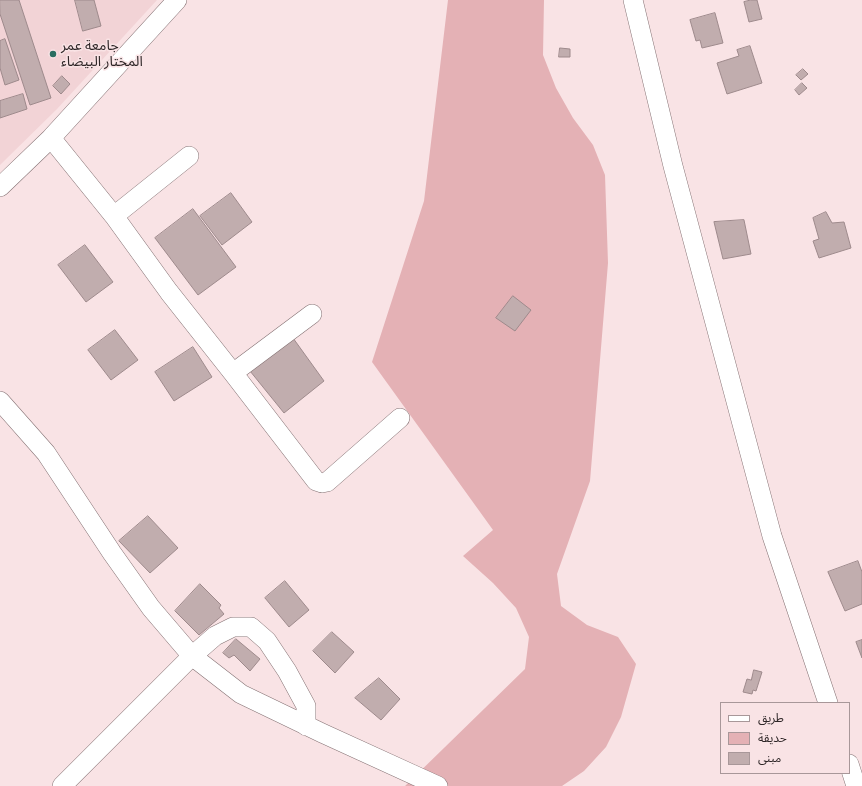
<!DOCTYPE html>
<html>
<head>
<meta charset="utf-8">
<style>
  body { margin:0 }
  #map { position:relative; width:862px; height:786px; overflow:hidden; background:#f9e3e5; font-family:"Source Serif 4","Noto Sans Arabic",serif }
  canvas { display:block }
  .legend { position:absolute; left:720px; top:702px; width:130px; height:72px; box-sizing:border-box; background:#f9e3e5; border:1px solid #a89799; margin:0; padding:5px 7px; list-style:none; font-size:12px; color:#2e2627 }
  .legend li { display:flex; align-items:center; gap:8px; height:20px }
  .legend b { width:20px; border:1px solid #a89799 }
</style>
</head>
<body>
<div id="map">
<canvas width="862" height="786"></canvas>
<ul class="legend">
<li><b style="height:5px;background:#fff"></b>طريق</li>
<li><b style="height:11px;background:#e4b1b5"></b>حديقة</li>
<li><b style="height:11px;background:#c1adae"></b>مبنى</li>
</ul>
</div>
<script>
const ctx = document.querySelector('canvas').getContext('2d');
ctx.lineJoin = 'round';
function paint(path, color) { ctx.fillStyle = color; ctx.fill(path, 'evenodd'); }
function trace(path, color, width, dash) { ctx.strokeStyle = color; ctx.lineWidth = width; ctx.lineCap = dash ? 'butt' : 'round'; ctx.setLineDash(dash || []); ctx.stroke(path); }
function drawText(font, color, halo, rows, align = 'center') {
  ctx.font = font + ' "Source Serif 4","Noto Sans Arabic",serif'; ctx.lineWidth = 3; ctx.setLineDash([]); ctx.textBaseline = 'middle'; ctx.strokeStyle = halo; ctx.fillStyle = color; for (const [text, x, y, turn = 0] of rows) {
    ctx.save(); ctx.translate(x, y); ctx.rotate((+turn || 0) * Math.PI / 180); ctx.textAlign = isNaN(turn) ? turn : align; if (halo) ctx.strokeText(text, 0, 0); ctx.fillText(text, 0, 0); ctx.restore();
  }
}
paint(new Path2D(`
  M0,0h157l-100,109 -57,56z`), '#f2d3d6');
paint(new Path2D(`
  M448,0h96l-1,55 13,33 17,30 20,27 12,30 3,88 -18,218 -33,93 4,32 26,19 31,12 18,27 -15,53 -15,30 -22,24 -22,15h-157l120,-117 4,-32 -13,-29 -23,-25 -30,-27 30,-26 -121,-168 52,-161z`), '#e4b1b5');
const building = new Path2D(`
  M0,0h19l32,98 -21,7 -30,-91z
  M75,0h19l7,26 -18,5z
  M751,0h6l5,19 -13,3 -5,-20z
  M715,13l8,30 -21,5 -2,-8 -4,1 -6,-21z
  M5,39l14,41 -14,5 -5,-17v-27z
  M750,46l12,37 -35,11 -10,-31 22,-7 -2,-6z
  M560,48l10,1v8h-11z
  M803,69l5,5 -7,6 -5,-5z
  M62,76l8,8 -9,10 -8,-8z
  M802,83l5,5 -8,7 -4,-5z
  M23,94l4,15 -27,9v-17z
  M231,193l21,29 -30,23 -22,-29z
  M193,209l43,58 -38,28 -43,-57z
  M826,212l6,11 12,-1 7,26 -32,10 -6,-17 6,-2 -6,-21z
  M744,220l7,34 -28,5 -9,-37z
  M85,245l28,37 -27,20 -28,-37z
  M513,296l18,14 -16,21 -19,-13z
  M115,330l23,30 -27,20 -23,-30z
  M293,338l31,43 -40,32 -34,-42z
  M193,347l19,30 -38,24 -19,-29z
  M148,516l30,32 -28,25 -31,-32z
  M858,561l4,11v32l-17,7 -17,-39z
  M285,581l24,29 -20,17 -24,-29z
  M200,584l21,21 -2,3 5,6 -25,21 -24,-24z
  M332,632l22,20 -19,21 -22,-22z
  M236,639l24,20 -10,12 -16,-16 -5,3 -6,-5z
  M862,640v18l-6,-16z
  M754,670l8,2 -6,19 -3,-1 -1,4 -9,-2 4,-13 4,1z
  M379,678l21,21 -19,21 -26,-22z`);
paint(building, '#c1adae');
trace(building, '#9e8a8c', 1);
const minor = new Path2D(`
  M633,0l40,166 99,370 56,167
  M51,138l63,78 55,76 64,81 83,108 6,2 5,-1 73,-64
  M0,187l51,-49 126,-138
  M114,216l75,-60
  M233,373l79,-59
  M0,401l46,52 66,100 39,55 41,48 49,38 81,39 116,53
  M849,764l7,22
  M62,786l130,-130 23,-20 18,-9h18l16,14 20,30 19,35v20`);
trace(minor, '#847173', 20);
trace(minor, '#fff', 19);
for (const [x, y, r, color] of [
  [53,54,4,"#296d60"]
]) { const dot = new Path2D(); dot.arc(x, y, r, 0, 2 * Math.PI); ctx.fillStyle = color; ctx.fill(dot); trace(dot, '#f9e3e5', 1.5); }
drawText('14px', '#2e2627', '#f9e3e5', [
  ["جامعة عمر",61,46],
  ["المختار البيضاء",61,62]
], 'left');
</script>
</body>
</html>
